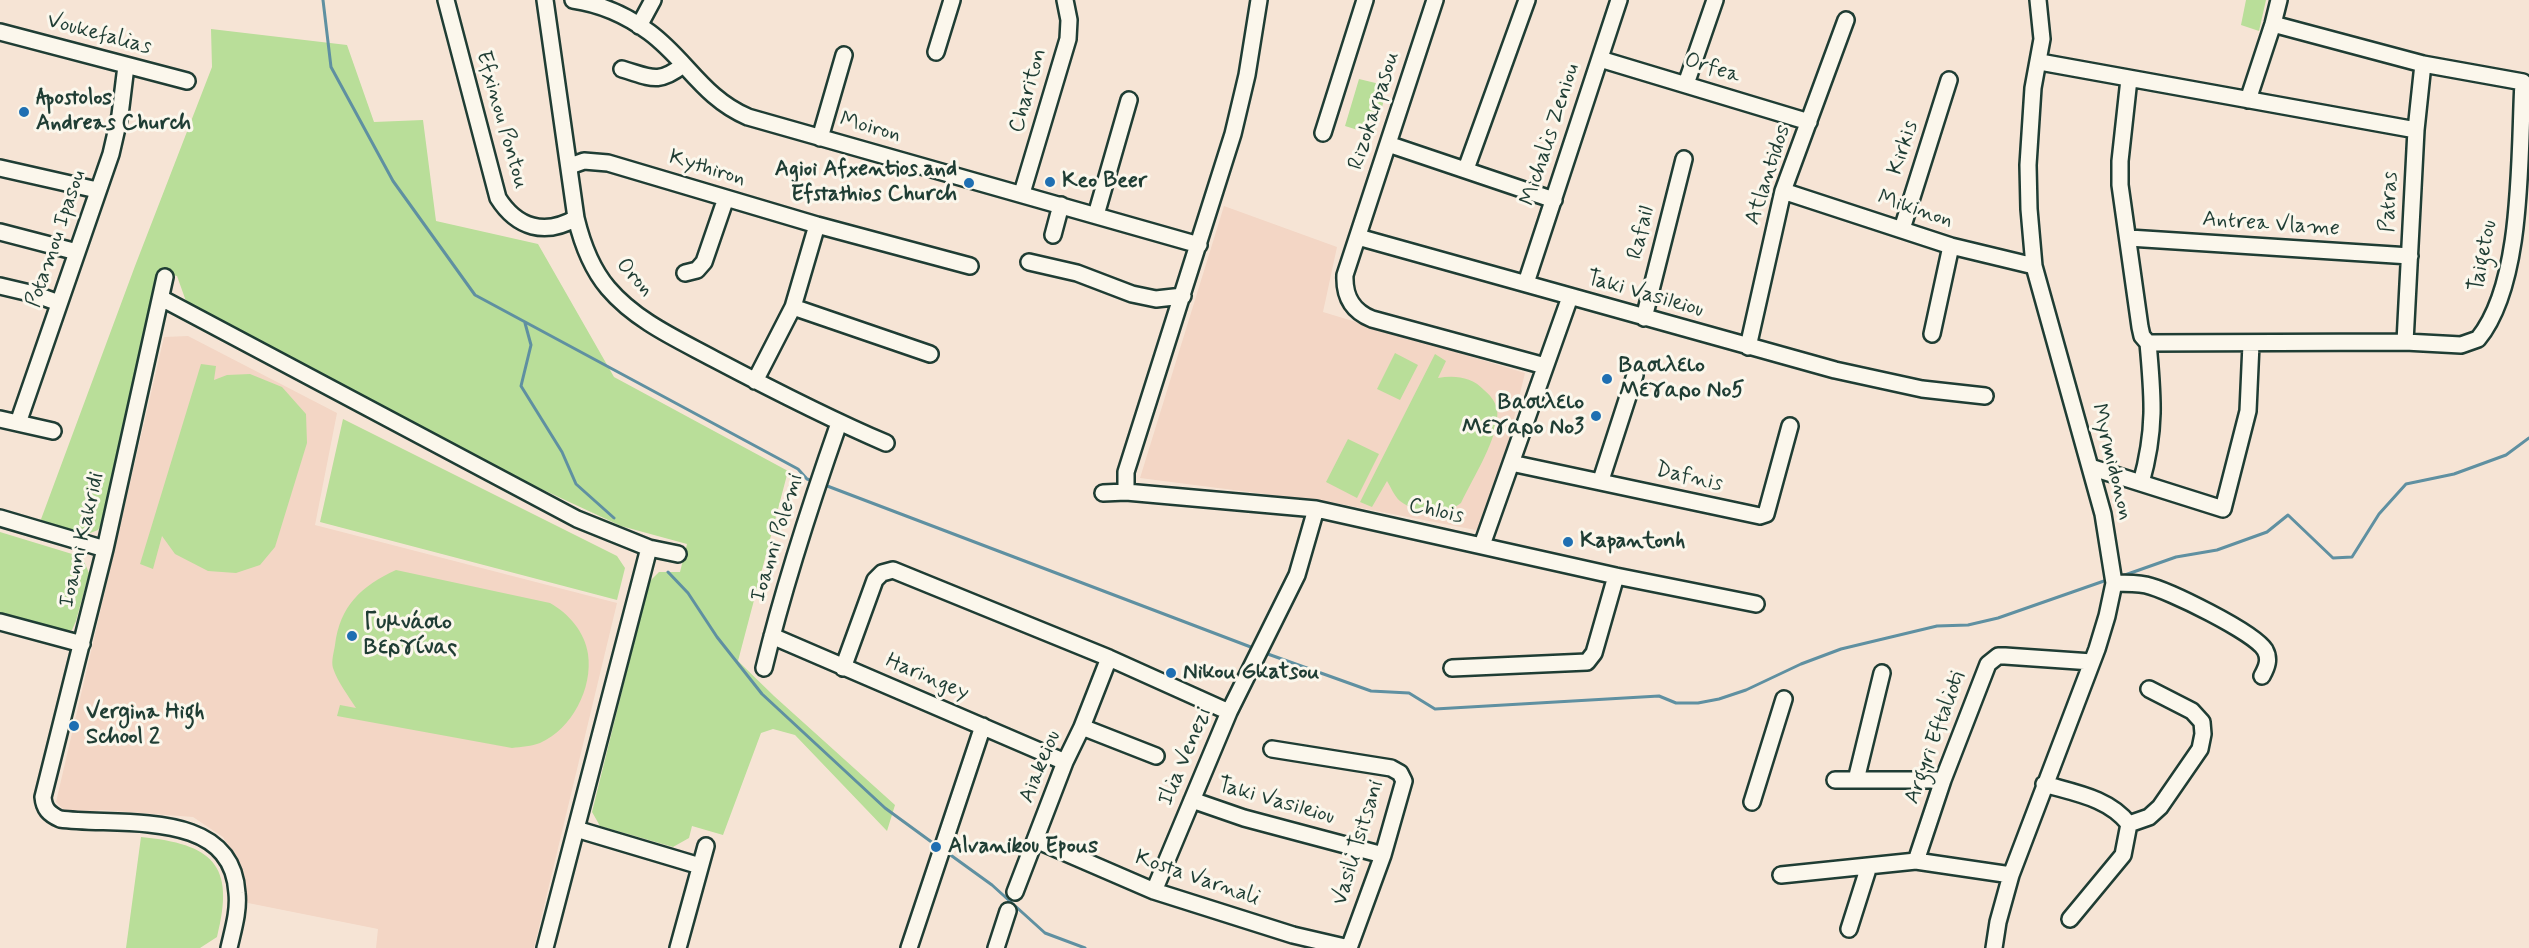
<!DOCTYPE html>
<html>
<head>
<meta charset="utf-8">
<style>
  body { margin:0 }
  canvas { display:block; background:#f6e4d5 }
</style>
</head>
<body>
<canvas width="2529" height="948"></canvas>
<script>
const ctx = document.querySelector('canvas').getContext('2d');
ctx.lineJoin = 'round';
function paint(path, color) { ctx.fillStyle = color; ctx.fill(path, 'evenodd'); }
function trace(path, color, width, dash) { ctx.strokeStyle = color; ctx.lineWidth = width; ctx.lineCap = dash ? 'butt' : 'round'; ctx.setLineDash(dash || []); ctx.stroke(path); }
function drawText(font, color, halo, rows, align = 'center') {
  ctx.font = font + ' Mynerve,sans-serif'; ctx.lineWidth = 6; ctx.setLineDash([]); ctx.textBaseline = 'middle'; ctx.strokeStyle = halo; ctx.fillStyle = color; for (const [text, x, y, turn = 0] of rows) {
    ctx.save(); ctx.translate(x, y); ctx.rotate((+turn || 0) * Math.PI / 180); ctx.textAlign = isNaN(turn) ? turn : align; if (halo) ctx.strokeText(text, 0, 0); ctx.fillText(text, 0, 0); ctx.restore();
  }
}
paint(new Path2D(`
  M1224,206l113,41 -14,65 202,61 -39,159 -151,-29 -195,-25z
  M188,336l149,77 -22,112 302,78 -83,345h-158l2,-19 -130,-26 -8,-35 -17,-31 -30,-20 -92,-7 -18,4 -19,-4 -8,-8 108,-465z`), '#f3d6c5');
paint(new Path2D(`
  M2246,0h20l-7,31 -18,-6z
  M211,29l136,16 27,77 49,-2 13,101 102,23 76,133 174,94 -50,190 36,35 121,109 -8,26 -92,-96 -22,-6 -12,4 -38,102 -31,-9 -3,12 -16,9 -73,-21 -8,-14 57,-230 10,-10h21l7,-28 -66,-18 -99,-46 -335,-176 -10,-28 -16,-3 -59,250 -4,7 -13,5 -45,-13 95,-256 77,-199z
  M1359,79l29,7 -14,49 -29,-9z
  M1395,353l23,12 -18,35 -23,-11z
  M1435,354l11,7 -8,17c17,-3 34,-1 46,12 6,5 11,11 13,19 4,26 -25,70 -36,94 -16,13 -44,11 -61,-2 -6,-5 -9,-14 -13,-20l-15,26 -12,-5z
  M201,364l15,2 -2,14 13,-5 23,-1 32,13 24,27 1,29 -32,104 -15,18 -24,8 -28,-2 -33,-17 -13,-18 -9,33 -13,-5z
  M343,419l274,137 8,12 -8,32 -297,-78z
  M1348,439l31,15 -22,44 -31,-16z
  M0,532l82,25 7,16 -13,48 -4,9 -7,1 -65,-18z
  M396,570l154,33c18,10 35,29 38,51 5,34 -16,75 -48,89 -8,3 -19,4 -28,5l-175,-32 3,-11 16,3c-8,-13 -18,-25 -23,-40 -2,-7 1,-16 2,-23 5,-39 26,-59 61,-75z
  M141,837c71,7 95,27 76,100l-17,11h-74z`), '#b9de99');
trace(new Path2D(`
  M323,0l8,67 62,114 82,114 323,174 9,10 6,2
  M525,323l6,22 -10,41 41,66 14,32 38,34
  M822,484l434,165
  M668,572l20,21 29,44 45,57 123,114 52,38
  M2122,576l54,-19 41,-7 50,-18 21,-17 45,43 19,-1 27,-43 27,-30 48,-10 52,-19 23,-17
  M1265,653l106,38 38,2 26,16 224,-13 17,7h22l21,-4 27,-9 55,-26 40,-15 96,-23 31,-1 30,-7 106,-37
  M945,851l47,34 53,48 40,15`), '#5f90a1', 3);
const minor = new Path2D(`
  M446,0l52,198c19,30 47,38 78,20
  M545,0l31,218c6,25 15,50 32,70 28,33 69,51 106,71 57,30 113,59 172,84
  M573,0c28,4 53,15 76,32 37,27 54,66 99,85l451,128
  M1435,0l-90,275c-1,21 7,36 27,44l173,47
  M639,26l14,-26
  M0,32l187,49
  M936,52l16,-52
  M1600,59l209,63
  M2040,62l376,68
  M622,69c28,8 36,16 61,-4
  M2129,79l-9,82v24l20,142 2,9 6,7 257,-1 56,3 17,-6c46,-56 41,-185 45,-257l-100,-18 -150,-40
  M1686,84l29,-84
  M2248,100l25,-76 6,-24
  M1323,133l42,-133
  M820,138l24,-83
  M1388,144l166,56
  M570,166l14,-5 24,2 209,62 153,41
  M0,168l97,22
  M1466,169l61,-169
  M1783,191l168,55 83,20
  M1022,193l46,-154 1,-19 -4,-20
  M1096,215l33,-115
  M1902,229l47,-149
  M0,232l77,20
  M1053,235l8,-30
  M1358,237l477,133 87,19 63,7
  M2129,238l281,18
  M1029,262l48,11 55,21 24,5 27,-3
  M685,273l12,-3 7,-8 22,-64
  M165,277l-60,272 -62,248c1,12 6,17 17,22 59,8 172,-12 177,74 2,18 -4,37 -8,55
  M1526,283l93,-283
  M0,286l34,8 25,9
  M161,298l416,221 72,29 29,6
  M793,307l137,47
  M1644,318l40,-159
  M1932,334l19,-88
  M2405,342l11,-212 7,-66
  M1748,347l35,-156 63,-171
  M755,381l38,-74 24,-82
  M0,419l53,12
  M18,423l93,-269 9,-39 6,-49
  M1511,463l249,53 6,-2 24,-88
  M2090,467l133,42 25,-98 3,-67
  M1601,480l34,-105
  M2141,483c15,-53 12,-86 7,-140
  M1126,492v-20l107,-338 14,-59 12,-75
  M1103,493l23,-1 190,17 300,67 140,28
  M0,518l105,31
  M1482,545l88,-248
  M2114,583c10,0 22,0 32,2 22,5 108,47 119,65 5,9 2,17 -3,26
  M0,622l82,22
  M772,636l293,126
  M764,668c20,-83 47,-165 75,-245
  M843,668l32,-88 7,-7 11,-3 216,88 120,54
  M1452,668l135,-6 7,-9 22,-77
  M1082,727l74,29
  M1835,780h108
  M1856,780l26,-107
  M2044,784c31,9 65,14 85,40
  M1192,800l52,18 139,37
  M1752,802l32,-103
  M576,829l124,37
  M1036,840l118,51 139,44 56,13 34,-93 21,-74 -4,-8 -9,-5 -119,-19
  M1916,861l27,-81 45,-116 10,-8h7l87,6
  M1781,875l135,-14 95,14
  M1154,891l75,-179 68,-137 19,-66
  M1015,892l50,-130 17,-35 27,-69
  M2070,919l53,-64 6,-31 20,-7 11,-10 40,-58 3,-15 -1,-12 -10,-11 -43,-22
  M1849,929l20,-63
  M545,948l104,-400
  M678,948l28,-102
  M909,948l74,-222
  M996,948l12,-37
  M1994,948l4,-26 13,-47 86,-226 10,-33 7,-33 -11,-69 -69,-248 -5,-57 -1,-44 5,-77 9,-49 -4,-39`);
trace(minor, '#1f3d34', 20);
trace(minor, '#fbf7ec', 15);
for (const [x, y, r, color] of [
  [24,112,6,"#1f6fb2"],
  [1050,182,6,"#1f6fb2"],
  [969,183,6,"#1f6fb2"],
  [1607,379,6,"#1f6fb2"],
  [1596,416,6,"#1f6fb2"],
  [1568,542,6,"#1f6fb2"],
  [352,636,6,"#1f6fb2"],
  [1171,673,6,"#1f6fb2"],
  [74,726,6,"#1f6fb2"],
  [936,847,6,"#1f6fb2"]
]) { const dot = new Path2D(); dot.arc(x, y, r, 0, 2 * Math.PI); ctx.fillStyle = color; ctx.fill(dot); trace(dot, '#fbf7ec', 2); }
drawText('22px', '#1f3d34', '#fbf7ec', [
  ["Voukefalias",99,35,15],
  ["Orfea",1712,69,17],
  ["Chariton",1029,91,-74],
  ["Rizokarpasou",1375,111,-72],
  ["Efxinou Pontou",501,120,74],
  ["Moiron",870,128,15],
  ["Michalis Zeniou",1551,135,-72],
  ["Kirkis",1904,148,-72],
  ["Kythiron",707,169,17],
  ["Atlantidos",1769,175,-72],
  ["Patras",2390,202,-87],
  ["Mikinon",1915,210,18],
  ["Antrea Vlame",2271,225,4],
  ["Rafail",1642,233,-76],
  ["Potamou Ipasou",57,239,-71],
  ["Taigetou",2484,256,-79],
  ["Oron",634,278,47],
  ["Taki Vasileiou",1645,295,16],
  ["Myrmidonon",2111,462,76],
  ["Dafnis",1689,478,13],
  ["Chlois",1436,512,12],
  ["Ioanni Polemi",778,538,-73],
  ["Ioanni Kakridi",83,540,-77],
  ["Haringey",927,678,23],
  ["Argyri Eftalioti",1936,738,-70],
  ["Ilia Venezi",1186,757,-67],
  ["Aiakeiou",1041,767,-68],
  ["Taki Vasileiou",1276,802,16],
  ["Vasili Tsitsani",1359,843,-73],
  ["Kosta Varnali",1197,879,19]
]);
drawText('bold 22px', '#1f3d34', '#fbf7ec', [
  ["Apostolos",36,99],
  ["Andreas Church",36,124],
  ["Agioi Afxentios and",957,170,"right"],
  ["Efstathios Church",957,195,"right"],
  ["Keo Beer",1062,182],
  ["Βασιλειο",1619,366],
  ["Μεγαρο Νο5",1619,391],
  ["Βασιλειο",1584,403,"right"],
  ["Μεγαρο Νο3",1584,428,"right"],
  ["Kapantonh",1580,542],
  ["Γυμνάσιο",364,623],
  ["Βεργίνας",364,648],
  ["Nikou Gkatsou",1183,673],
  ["Vergina High",86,713],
  ["School 2",86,738],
  ["Alvanikou Epous",948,847]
], 'left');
</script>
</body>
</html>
